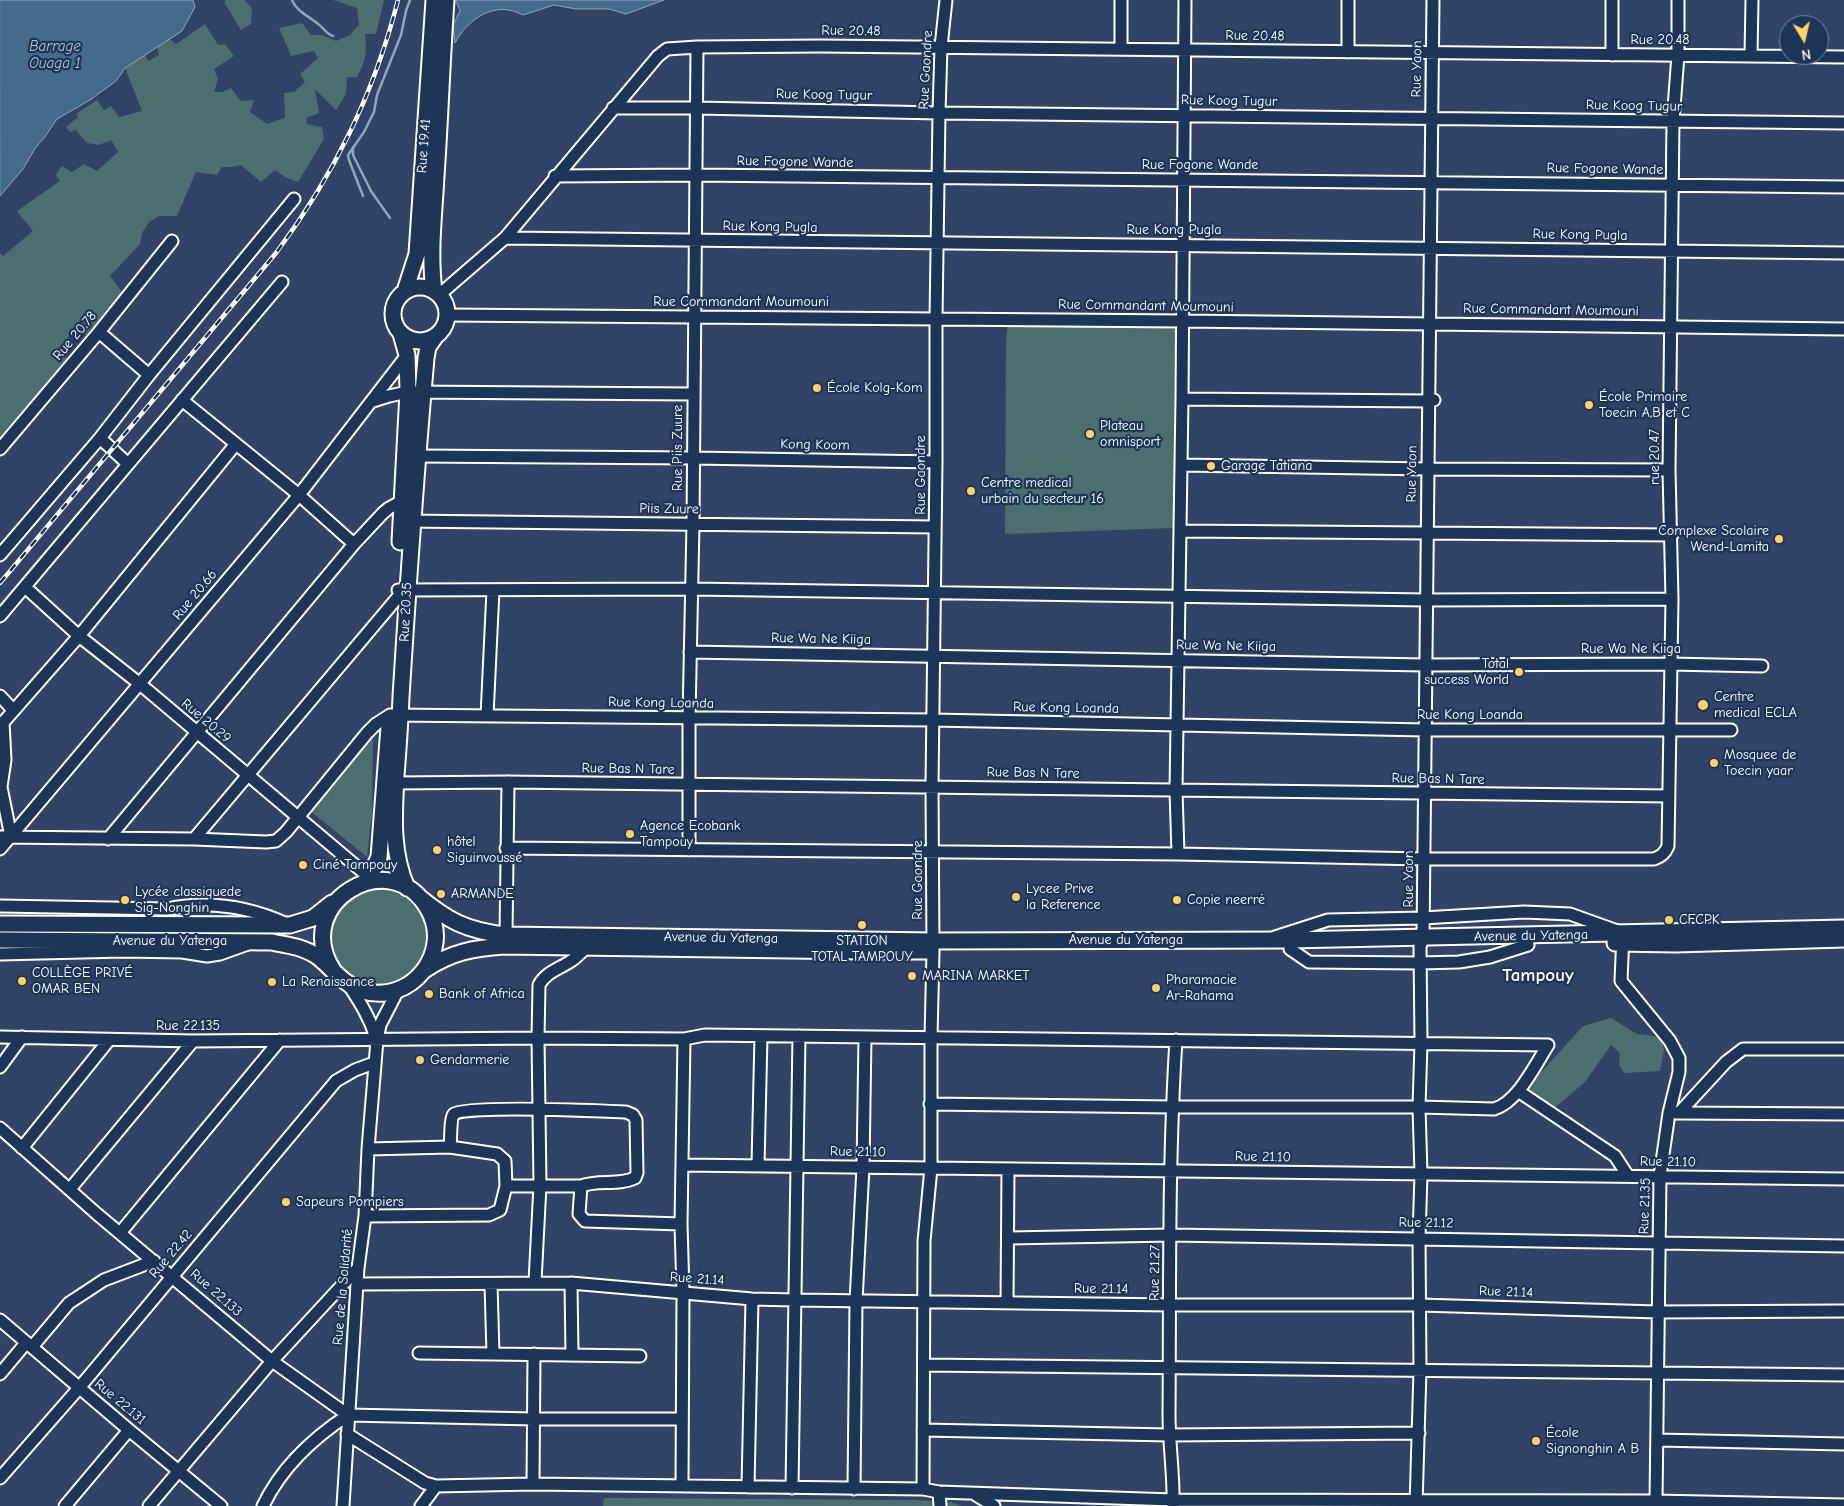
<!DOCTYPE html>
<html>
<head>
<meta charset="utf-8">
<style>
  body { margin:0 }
  #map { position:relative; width:1844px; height:1506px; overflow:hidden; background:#314366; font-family:"Comic Neue",sans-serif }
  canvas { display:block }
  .north { position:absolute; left:1779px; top:15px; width:50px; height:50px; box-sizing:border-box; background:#1d3557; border:1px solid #77869a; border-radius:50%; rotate:171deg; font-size:14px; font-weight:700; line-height:20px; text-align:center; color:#fff }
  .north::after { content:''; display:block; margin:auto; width:18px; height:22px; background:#ffd166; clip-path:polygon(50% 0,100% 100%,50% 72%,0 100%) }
</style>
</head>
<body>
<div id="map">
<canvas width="1844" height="1506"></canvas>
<div class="north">N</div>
</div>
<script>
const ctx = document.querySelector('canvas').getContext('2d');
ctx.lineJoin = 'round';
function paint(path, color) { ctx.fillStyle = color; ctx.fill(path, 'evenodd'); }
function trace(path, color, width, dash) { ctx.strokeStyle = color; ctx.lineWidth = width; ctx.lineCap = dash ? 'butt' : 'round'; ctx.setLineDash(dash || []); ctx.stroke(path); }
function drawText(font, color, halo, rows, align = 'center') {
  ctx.font = font + ' "Comic Neue",sans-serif'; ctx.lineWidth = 4.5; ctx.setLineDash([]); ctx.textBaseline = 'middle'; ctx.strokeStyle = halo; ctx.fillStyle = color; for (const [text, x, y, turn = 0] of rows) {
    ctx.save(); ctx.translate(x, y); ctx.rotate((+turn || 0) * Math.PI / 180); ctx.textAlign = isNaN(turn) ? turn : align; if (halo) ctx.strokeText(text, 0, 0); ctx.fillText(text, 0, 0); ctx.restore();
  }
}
paint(new Path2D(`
  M226,0h19l7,9 -1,15 -10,6 -17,-28z
  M333,0h51l-8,34h-11c2,19 1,27 -8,43h-10l-1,17 -10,16 -21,-21 4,24 -13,5 1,6 15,3 2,12 -26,43 -13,-5 -10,-7 -14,12 -20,-17 -11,2h-8l-5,8 -21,-3 -19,44h-18l-10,6 -7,11 -2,11 -30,32 12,16 -36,43 -11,-6 -15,18 7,12 -67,80v-186l3,3 30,-25 -16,-20 43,-30 -4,-6 6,-9 10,6 12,-8 13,7 21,-19 -7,-12 -12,5 -12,-2 -11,-13 -6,2 -4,-5 12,-10 -2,-3 21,-14 7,10 7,-4 8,11 23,-6 -17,-43 20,-13 3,6 11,-6 -2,-8 13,-8 6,5 29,-20 13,21 7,-1 9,12 -20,13 4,10 -4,13h8l9,-4 10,13 13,-1 -4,12 17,12 18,-6 -1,-25 10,-1 11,-10 -5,-8 18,-16 -4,-7 -23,5 -12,-28 23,-5 9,12h11l14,6 14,-6 9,-10 -2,-17z
  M1008,323l170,2 -5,203 -168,6 1,-194z
  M373,733l-1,80 -5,44 -58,-47z
  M330 937a49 49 0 1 1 98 0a49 49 0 1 1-98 0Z
  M1611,1018l26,16 24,3 3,13 -4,21 -36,2 -5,-8 1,-12 -9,-8 -26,37 -33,28 -26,-21 57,-63z
  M604,1498l310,2 36,2 12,4h-359z`), '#4d6e6e');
const water = new Path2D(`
  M0,0h193l2,7 -13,24 -57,37 -9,13 -26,19 -33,19 -13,19 -8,9 -13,22 -23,27z
  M456,0h208l-38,14 -17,-5h-33l-22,-4 -31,10c-27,-15 -55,3 -68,28l-2,-18 7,-14z`);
paint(water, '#446b8c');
trace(water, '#8fa6ba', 1);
trace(new Path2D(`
  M292,0c5,12 17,16 26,24 6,4 8,10 15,12
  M1427,49v-49
  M1426,114v-59
  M353,147v8l18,36 19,27
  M1425,179l1,-57
  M363,196l-14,-36 -1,-5 16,-23 10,-20 3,-17 24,-60 5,-24 4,-11
  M1422,467l1,-62
  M1421,529l1,-57
  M1421,597v-60
  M1420,662v-60
  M1420,727v-60
  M1418,857l1,-42
  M1417,898l1,-36`), '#8fa6ba', 2.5);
const minor = new Path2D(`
  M1121,49v-49
  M1348,52v-52
  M1612,55v-55
  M1751,56l1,-56
  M613,108h84l242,5 905,10
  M555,176l141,-1 1148,12
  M505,238l1339,15
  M439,295l66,-57 153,-182 9,-7 30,-2 124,-1 1023,11
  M447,315l736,6 661,8
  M99,332l50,43
  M1182,399l246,2 6,-1
  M182,400l117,95 55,49
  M373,401l16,-5 19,-4 285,2
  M100,438l28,26
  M0,449l99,-117 73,-91
  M417,456l276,2 243,4
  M1181,465l246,4 242,1
  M405,521l530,6
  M1180,531l492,4
  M0,555l100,-117 49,-63 145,-176
  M25,587l54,49 61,48 229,193
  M398,590l293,-1 735,11 246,-1
  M0,616l282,-334
  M690,652l735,13 246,-1 91,2
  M0,696l13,14
  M487,716l6,-126
  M3,722l2,38 -4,27 10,50
  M0,726l79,-90 156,-191
  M396,783l112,-1 1161,14
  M0,837l194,2 72,3 10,-1 10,-9 81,-99 9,-9 14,-9 543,5 492,10h306
  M108,839l246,-295 29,-31 6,-5 13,-7
  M194,839l204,-242h9
  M506,848l672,6 246,5h230c8,-3 11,-6 14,-13l4,-247 -3,-129 4,-349 5,-66v-55
  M0,849l299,-354 108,-140
  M689,850v-132l4,-194 4,-477
  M1178,854l-2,-64 6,-391 3,-399
  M0,906l167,3c42,-9 81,-3 120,15
  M506,935l2,-153
  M1275,937l53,-17 95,-2 101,-6 46,2 53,19 -2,48 49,60 9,17v14l-10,41 -9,63 -4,325
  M1290,949l19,13 111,1 39,-1 31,-5 38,-12
  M0,954l124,-3 58,1 25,4 13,-2 28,-10
  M348,984c12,18 22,34 28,54
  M0,1037l193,4 345,-3 146,1 21,-4 843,10
  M0,1067l22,-30
  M1518,1091l97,65 13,20
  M930,1104l242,3h247l75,2c24,-7 41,-44 54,-64
  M1676,1113l168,1
  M1679,1113l47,-51 17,-13h101
  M0,1128l97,86 175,147 76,54
  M450,1147c1,-7 0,-29 4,-33 10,-9 149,-3 172,-2l7,3 3,5 1,53 -2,5c-17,8 -37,1 -54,8h-75
  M22,1148l87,-108
  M683,1165l1161,14
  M758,1165l3,-129
  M581,1186l-2,28 6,7 96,3
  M70,1189l123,-148
  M365,1216l124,-1 11,-5 6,-24 -1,-25 -8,-7 -47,-7 -82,2
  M120,1233l160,-193
  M1008,1238l163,-3 673,11
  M535,1282l5,-97 -2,-147 1,-53c7,-13 20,-16 32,-24 5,-3 10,-9 15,-13
  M571,1283l1,71
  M358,1284l213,-1 181,16 43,1 375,5h249l239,7 186,-1
  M491,1284l2,70
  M1007,1303l1,-134
  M0,1320l129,110 92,76
  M32,1347l37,-44 35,-23 50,-19
  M419,1353l221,3
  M924,1365l920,10
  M0,1374l26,-31
  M923,1430l246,5 250,-2
  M347,1434l78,49 11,3 97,-2 390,5 16,3 234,8 483,1 188,4
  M1657,1440l187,4
  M0,1478l79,-90 257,-307 19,-11 19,-7
  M533,1484l1,-130
  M682,1486l1,-194 -2,-68 3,-185
  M748,1487l4,-188
  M792,1488l7,-452
  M854,1489l2,-188 7,-134 2,-130
  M923,1489l1,-248 7,-73v-130l2,-87 -1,-165 4,-324v-143l3,-206 2,-66 5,-47
  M939,1492l1,14
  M976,1495l18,11
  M65,1506l64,-76
  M149,1506l123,-145 86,-93
  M263,1506c18,-38 50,-68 85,-91l186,4h148
  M343,1506l15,-238 7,-52 3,-67 9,-109 3,-15 18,-35
  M421,1506l15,-20
  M1173,1506c1,-30 -4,-61 -4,-91 1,-125 -1,-250 7,-375
  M1416,1506l4,-136 -1,-132 2,-64 -2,-67 2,-64 -1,-96 3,-9 10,-938`);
const major = new Path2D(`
  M393 314a27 27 0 1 1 54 0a27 27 0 1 1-54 0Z
  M405,291l12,-37 17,-254
  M434,291c-5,-39 0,-76 2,-115 4,-58 6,-117 10,-176
  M400,542l8,-150 -1,-37 -6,-21
  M364,883l9,-13 6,-13 10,-130
  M407,888c-16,-36 -13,-74 -11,-112 2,-26 4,-53 5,-79 7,-113 15,-226 25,-339l2,-11 7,-10
  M418,896c30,25 49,35 88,39l428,6 356,-1 554,-12
  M0,924l290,1 23,-7 19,-15
  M0,940l271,2c17,3 33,5 47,15 15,12 26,28 45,34 48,14 90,-39 65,-82 -37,-66 -138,-6 -95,61
  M1615,943l61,1 168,-5
  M426,969c26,-17 48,-21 78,-23l358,5h65`);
trace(minor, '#fff', 15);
trace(major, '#fff', 19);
trace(minor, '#1d3557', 11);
trace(major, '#1d3557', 15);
const rail = new Path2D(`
  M0,583l276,-330c58,-78 98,-159 122,-253`);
trace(rail, '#fff', 4.5);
trace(rail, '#1d3557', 2.5, [8]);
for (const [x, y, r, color] of [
  [817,388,5,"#ffd166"],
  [1589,405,5,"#ffd166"],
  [1090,434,5,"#ffd166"],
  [1211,466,5,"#ffd166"],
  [971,491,5,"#ffd166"],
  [1779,539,5,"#ffd166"],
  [1519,672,5,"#ffd166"],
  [1703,705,6,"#ffd166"],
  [1714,763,5,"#ffd166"],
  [630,834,5,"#ffd166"],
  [437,850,5,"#ffd166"],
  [303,865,5,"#ffd166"],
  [441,894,5,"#ffd166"],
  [1016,897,5,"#ffd166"],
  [125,900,5,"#ffd166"],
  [1177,900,5,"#ffd166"],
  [1669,920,5,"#ffd166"],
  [862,925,5,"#ffd166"],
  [912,976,5,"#ffd166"],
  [22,981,5,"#ffd166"],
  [272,982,5,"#ffd166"],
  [1156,988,5,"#ffd166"],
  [429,994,5,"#ffd166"],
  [420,1060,5,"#ffd166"],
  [286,1202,5,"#ffd166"],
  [1536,1441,5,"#ffd166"]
]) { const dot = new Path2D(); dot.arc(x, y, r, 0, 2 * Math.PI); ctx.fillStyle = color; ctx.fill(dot); trace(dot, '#1d3557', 2); }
drawText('14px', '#fff', '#1d3557', [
  ["Rue 20.48",851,31,1],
  ["Rue 20.48",1255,36,1],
  ["Rue 20.48",1660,40],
  ["Rue Yaon",1417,69,-89],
  ["Rue Gaondre",926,70,-87],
  ["Rue Koog Tugur",824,95,1],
  ["Rue Koog Tugur",1229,101,1],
  ["Rue Koog Tugur",1634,106,1],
  ["Rue 19.41",424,146,-86],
  ["Rue Fogone Wande",795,162,1],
  ["Rue Fogone Wande",1200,165],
  ["Rue Fogone Wande",1605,169,1],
  ["Rue Kong Pugla",770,227,1],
  ["Rue Kong Pugla",1174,230],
  ["Rue Kong Pugla",1580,235,1],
  ["Rue Commandant Moumouni",741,302],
  ["Rue Commandant Moumouni",1146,306,1],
  ["Rue Commandant Moumouni",1551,310,1],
  ["Rue 20.78",75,336,-50],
  ["Kong Koom",815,445,1],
  ["Rue Piis Zuure",678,448,-90],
  ["rue 20.47",1655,457,-90],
  ["Rue Yaon",1412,474,-89],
  ["Rue Gaondre",921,475,-90],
  ["Piis Zuure",669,509,1],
  ["Rue 20.66",195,595,-50],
  ["Rue 20.35",406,612,-87],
  ["Rue Wa Ne Kiiga",821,639,1],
  ["Rue Wa Ne Kiiga",1226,646,1],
  ["Rue Wa Ne Kiiga",1631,649],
  ["Rue Kong Loanda",661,703,1],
  ["Rue Kong Loanda",1066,708,1],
  ["Rue Kong Loanda",1470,715],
  ["Rue 20.29",206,721,40],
  ["Rue Bas N Tare",628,769,1],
  ["Rue Bas N Tare",1033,773,1],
  ["Rue Bas N Tare",1438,779,1],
  ["Rue Yaon",1409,879,-90],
  ["Rue Gaondre",918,880,-90],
  ["Avenue du Yatenga",1531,936,-1],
  ["Avenue du Yatenga",721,938,1],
  ["Avenue du Yatenga",1126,940],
  ["Avenue du Yatenga",170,941],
  ["Rue 22.135",188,1026],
  ["Rue 21.10",858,1152,1],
  ["Rue 21.10",1263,1157,1],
  ["Rue 21.10",1668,1162,1],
  ["Rue 21.35",1645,1206,-88],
  ["Rue 21.12",1426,1223,1],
  ["Rue 22.42",171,1254,-50],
  ["Rue 21.27",1155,1273,-89],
  ["Rue 21.14",697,1279,4],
  ["Rue de la Solidarité",343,1287,-85],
  ["Rue 21.14",1101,1289,1],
  ["Rue 21.14",1506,1292,2],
  ["Rue 22.133",216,1293,41],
  ["Rue 22.131",120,1402,40]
]);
drawText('14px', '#fff', '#1d3557', [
  ["École Kolg-Kom",827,388],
  ["École Primaire",1599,397],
  ["Toecin A,B et C",1599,413],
  ["Plateau",1100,426],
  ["omnisport",1100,442],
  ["Garage Tatiana",1221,466],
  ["Centre medical",981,483],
  ["urbain du secteur 16",981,499],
  ["Complexe Scolaire",1769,531,"right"],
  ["Wend-Lamita",1769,547,"right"],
  ["Total",1509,664,"right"],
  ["success World",1509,680,"right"],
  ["Centre",1714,697],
  ["medical ECLA",1714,713],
  ["Mosquee de",1724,755],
  ["Toecin yaar",1724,771],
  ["Agence Ecobank",640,826],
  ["Tampouy",640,842],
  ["hôtel",447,842],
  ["Siguinvoussé",447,858],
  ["Ciné Tampouy",313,865],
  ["Lycee Prive",1026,889],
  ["la Reference",1026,905],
  ["Lycée classiquede",135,892],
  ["Sig-Nonghin",135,908],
  ["ARMANDE",451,894],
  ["Copie neerrė",1187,900],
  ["CFCPK",1679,920],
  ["STATION",862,941,"center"],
  ["TOTAL TAMPOUY",862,957,"center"],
  ["COLLÈGE PRIVÉ",32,973],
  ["OMAR BEN",32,989],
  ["MARINA MARKET",922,976],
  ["Pharamacie",1166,980],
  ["Ar-Rahama",1166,996],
  ["La Renaissance",282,982],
  ["Bank of Africa",439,994],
  ["Gendarmerie",430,1060],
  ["Sapeurs Pompiers",296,1202],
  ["École",1546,1433],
  ["Signonghin A B",1546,1449]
], 'left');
drawText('italic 15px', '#b4c4d1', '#1d3557', [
  ["Barrage",55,47],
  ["Ouaga 1",55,64]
]);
drawText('bold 19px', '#fff', '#1d3557', [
  ["Tampouy",1538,976]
]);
</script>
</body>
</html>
